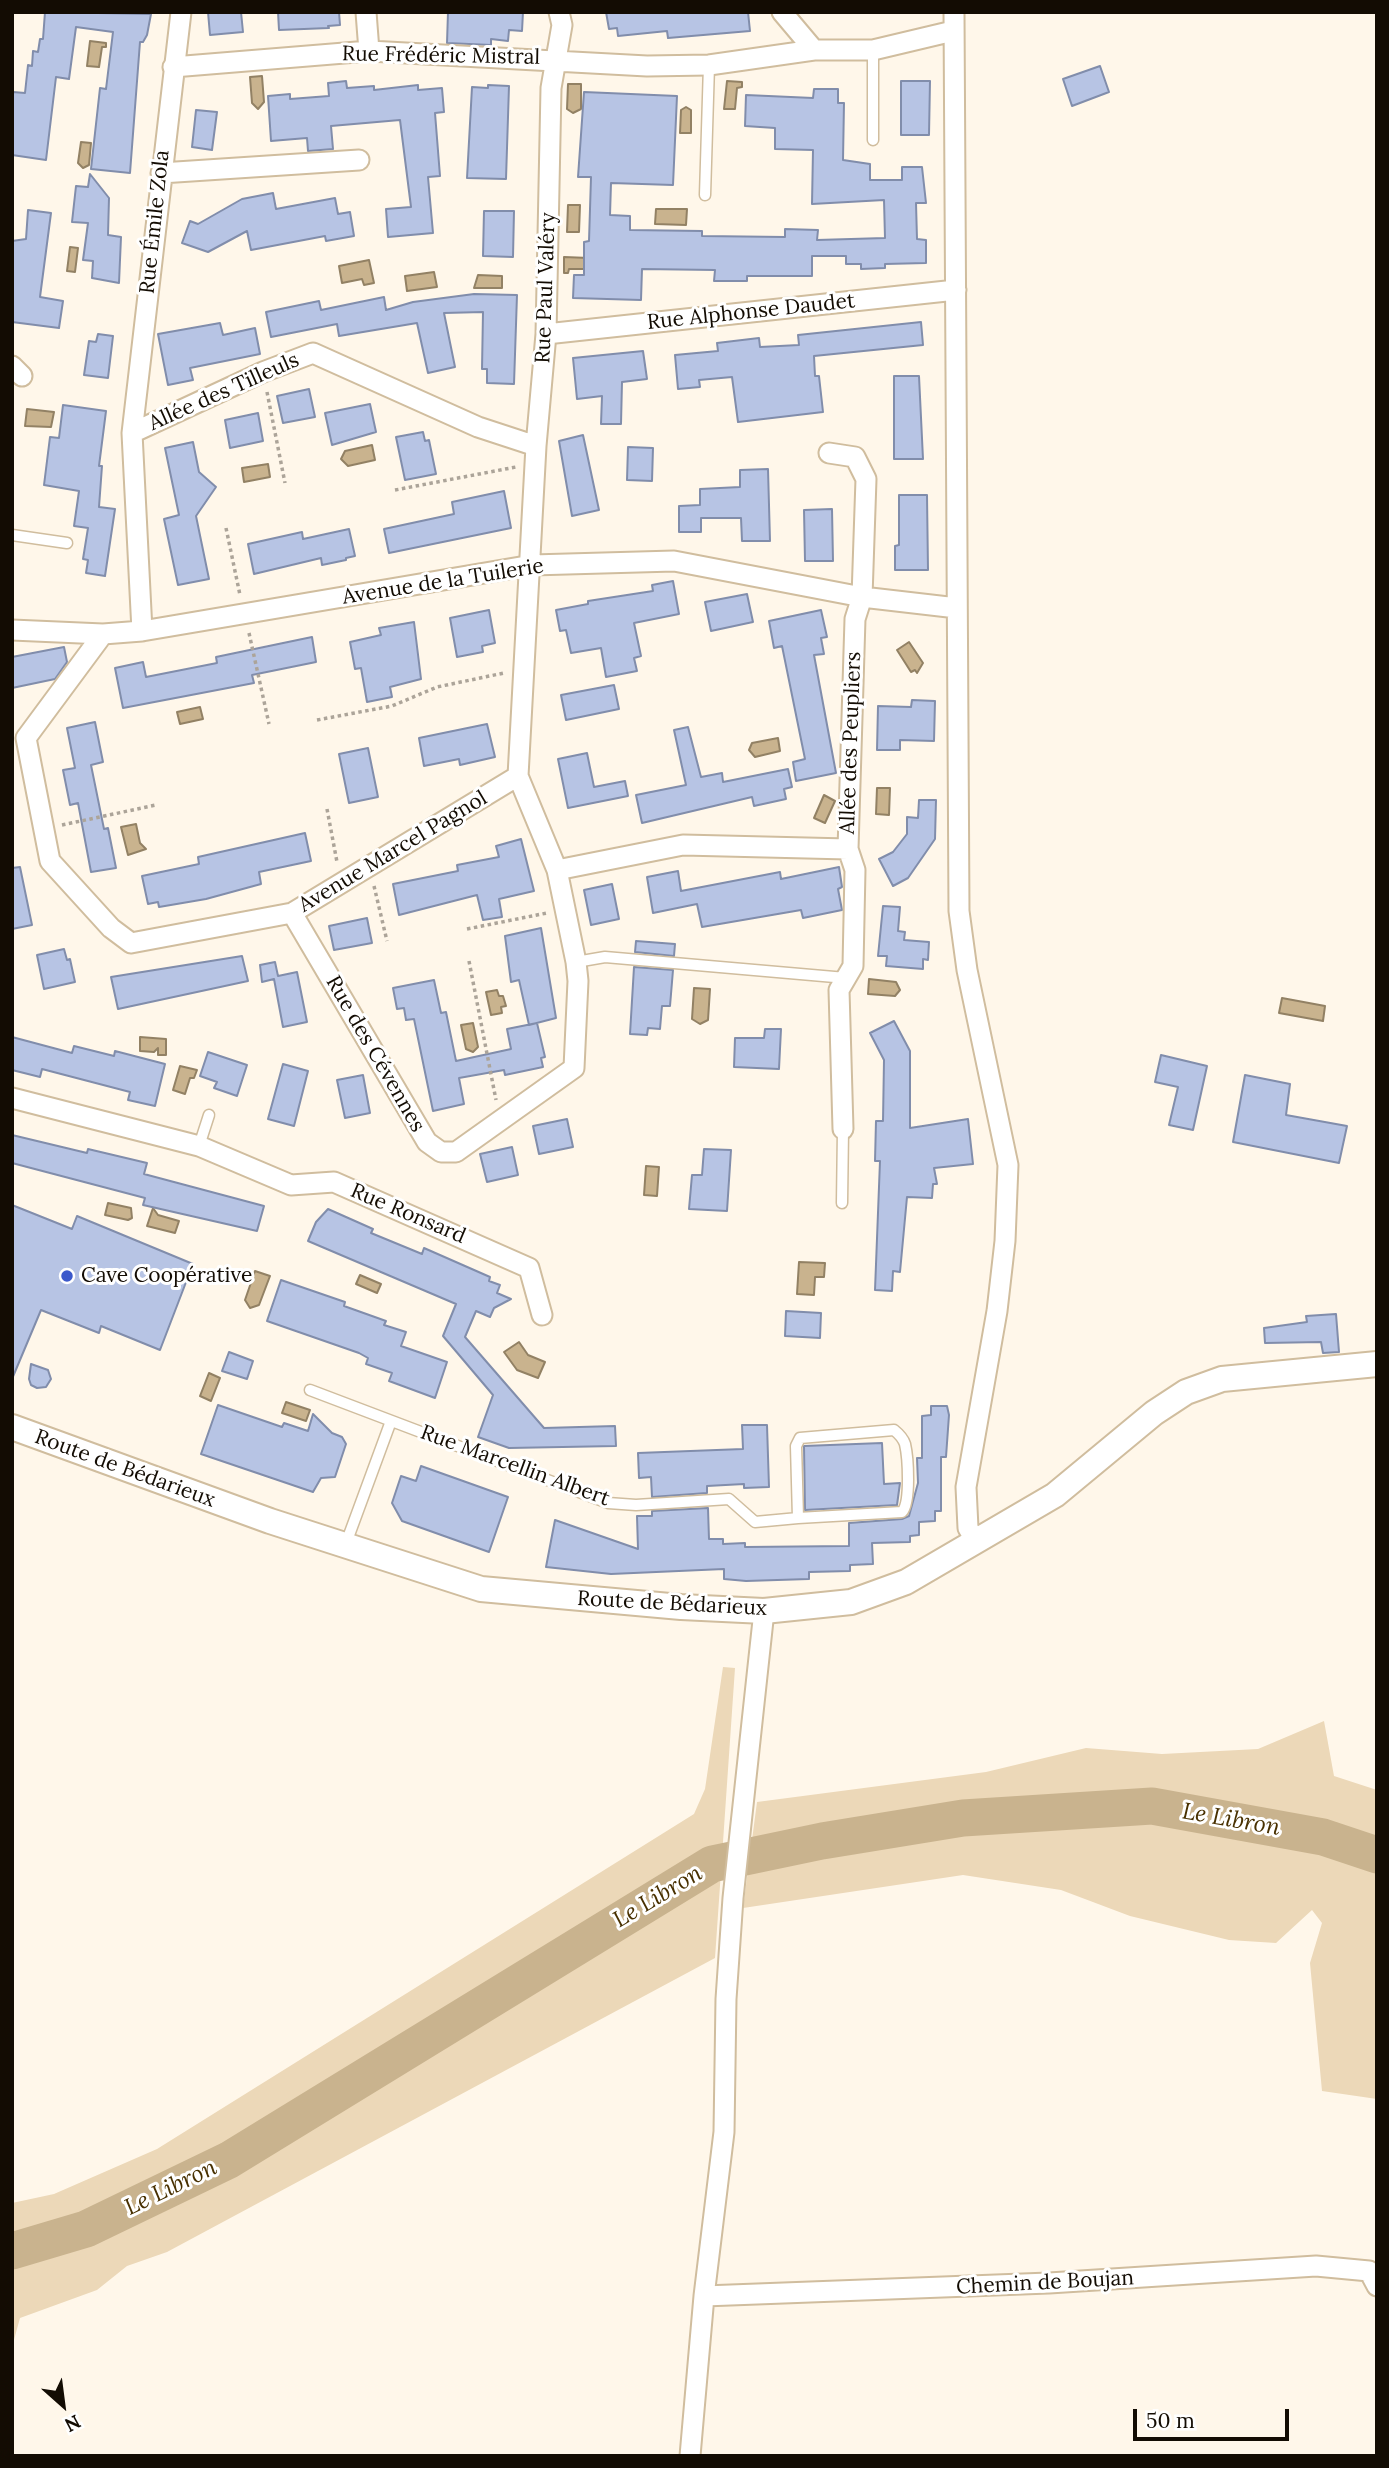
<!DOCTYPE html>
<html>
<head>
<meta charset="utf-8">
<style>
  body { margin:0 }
  #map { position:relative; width:1389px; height:2468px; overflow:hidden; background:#fff7ea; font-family:Lora,serif }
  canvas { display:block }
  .frame { position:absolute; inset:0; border:14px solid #130c03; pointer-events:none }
  .north { position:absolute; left:28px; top:2370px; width:70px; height:70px; -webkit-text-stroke:5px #fff; paint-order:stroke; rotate:152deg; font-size:19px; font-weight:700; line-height:28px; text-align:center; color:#130c03 }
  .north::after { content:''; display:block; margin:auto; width:24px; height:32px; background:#130c03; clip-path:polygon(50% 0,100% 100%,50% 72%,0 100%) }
  .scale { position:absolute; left:1133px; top:2409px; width:156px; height:32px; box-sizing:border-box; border:4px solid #130c03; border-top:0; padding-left:9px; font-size:21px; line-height:24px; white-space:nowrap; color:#130c03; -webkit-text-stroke:5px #fff; paint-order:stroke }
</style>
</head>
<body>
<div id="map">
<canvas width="1389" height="2468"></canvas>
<div class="frame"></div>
<div class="north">N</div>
<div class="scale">50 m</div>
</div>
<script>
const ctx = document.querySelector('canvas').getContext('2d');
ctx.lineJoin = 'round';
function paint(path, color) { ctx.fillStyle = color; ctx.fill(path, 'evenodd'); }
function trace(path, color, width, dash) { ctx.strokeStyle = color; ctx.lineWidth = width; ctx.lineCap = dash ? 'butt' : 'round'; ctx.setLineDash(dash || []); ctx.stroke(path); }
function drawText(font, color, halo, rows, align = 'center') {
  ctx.font = font + ' Lora,serif'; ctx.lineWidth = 6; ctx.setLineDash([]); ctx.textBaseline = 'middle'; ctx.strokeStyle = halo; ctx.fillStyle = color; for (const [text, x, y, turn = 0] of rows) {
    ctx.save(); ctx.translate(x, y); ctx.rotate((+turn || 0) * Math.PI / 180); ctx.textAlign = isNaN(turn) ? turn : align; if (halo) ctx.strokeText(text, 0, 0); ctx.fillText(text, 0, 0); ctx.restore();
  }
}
paint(new Path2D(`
  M723,1667l12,1 -20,290 -548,294 -40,14 -30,24 -77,28 -8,29v-144l42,-9 103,-45 537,-335 11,-25z
  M1324,1721l10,55 43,14v309l-55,-8 -12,-128 12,-40 -10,-13 -36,33 -47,-3 -99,-24 -69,-26 -98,-15 -220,33 14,-106 229,-30 100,-24 76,6 96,-5z`), '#ecd8b8');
const water = new Path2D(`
  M90,41l16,2v4h-4l-3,20 -12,-1z
  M262,76l2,26 -6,7 -6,-6 -2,-26z
  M727,81l15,1v5l-5,1 -2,21h-11z
  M568,84h13v25l-8,4 -6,-4z
  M686,107l5,3v23h-11l1,-23z
  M81,142l10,1 -2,22 -6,3 -5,-5z
  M568,205h12l-1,27h-12z
  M656,209h31l-1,16 -31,-1z
  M70,247l8,1 -3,24 -8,-1z
  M564,257l25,1v11h-20l-1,4h-4z
  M369,260l5,23 -10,2 -2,-6 -20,4 -3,-17z
  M434,272l3,15 -30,4 -2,-15z
  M478,275l24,1v12h-28z
  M27,409l27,3 -3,15 -26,-1z
  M372,445l3,15 -27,6 -7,-7 4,-8z
  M268,464l2,13 -26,5 -2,-14z
  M909,642l14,21 -6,10 -2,-3 -4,2 -14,-22z
  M200,707l3,12 -23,5 -3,-12z
  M778,738l2,13 -25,6 -6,-7 3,-7z
  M877,788h13l-1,27 -13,-1z
  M824,795l11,6 -10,22 -11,-5z
  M136,824l4,19 6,6 -18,6 -7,-28z
  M869,979l27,3 4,8 -5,6 -27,-2z
  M694,988l16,1 -2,31 -8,4 -8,-5z
  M497,990l2,6h4l3,10 -5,1 1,6 -11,2 -5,-23z
  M1282,998l43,8 -2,15 -44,-8z
  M473,1023l5,24 -5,5 -7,-3 -5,-24z
  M140,1037l26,2v16h-8v-7l-4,4 -14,-1z
  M180,1066l17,4 -3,8h-4l-5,16 -12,-4z
  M646,1166l13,1 -2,29 -13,-1z
  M108,1203l23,5 1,10 -4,2 -23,-5z
  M153,1208l5,7 21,6 -4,12 -28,-7z
  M799,1262l26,1 -1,14h-9l-1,18 -17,-1z
  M255,1271l15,5 -11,29 -9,3 -5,-8z
  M360,1275l21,9 -4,9 -21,-9z
  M519,1342l9,13 17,7 -7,16 -21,-8 -13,-18z
  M209,1373l11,5 -9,23 -11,-5z
  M286,1402l24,8 -4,11 -24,-8z`);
paint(water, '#c9b38e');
trace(water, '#928164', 2);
trace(new Path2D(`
  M12,2251l74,-22 143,-69 483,-296 110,-23 141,-23 189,-12 171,31 54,18`), '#c9b38e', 37);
const building = new Path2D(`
  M45,12l106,2 -4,21 -4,7h-3l-10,131 -39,-4 9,-81 6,1 7,-57 -37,-5 -7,52 -13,-2 -10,83 -34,-5 1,-63 12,1 3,-28 4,1 1,-15 5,1 2,-13h3z
  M208,12h33l2,20 -33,3z
  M278,12h61l1,13 -12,1 1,2 -50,2z
  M448,12h75l-1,19 -13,-1 -1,11 -17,-2v6l-44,-2z
  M606,12h142l2,19 -82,7 -1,-7 -49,5 -1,-8 -8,1z
  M1100,66l9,26 -37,14 -9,-27z
  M346,81l1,7 27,-2v4l44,-5v5l24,-2 2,24 -9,1 5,63 -12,1 5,56 -45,4 -2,-28 25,-2 -11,-87 -69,6 2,23 -25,2 -1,-13 -36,3 -3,-45 22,-2v5l39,-3 -1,-13z
  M901,81h29l-1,54h-28z
  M488,85l21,1 -3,93 -39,-1 5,-91 16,1z
  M814,89h24v14h6l-1,57 27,4v16h32v-13h20l4,36h-10l1,36 9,1v23l-41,1v4l-24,1v-5h-15v-8h-34v20h-65v5h-33l1,-11 -73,-1 -1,31 -68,-2 1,-23h10v-33l5,-1 2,-64h-13l6,-85 93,4 -4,89 -62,-2 -1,32 20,1v14l72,1v5l83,1v-8l33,1 -1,10 68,-2 -1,-38 -72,4 1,-54 -38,-1v-21l-30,-2 1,-31 67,3z
  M196,110l21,2 -5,38 -20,-3z
  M90,174l19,24 -1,37 13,2 -2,46 -27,-5 1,-17 -10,-1 5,-37 -16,-1 4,-36 12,1z
  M273,193l3,16 59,-11 3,16 12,-2 4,24 -28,5 -1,-5 -74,14 -4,-19 -39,21 -26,-9 8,-22 8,3 44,-25z
  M28,210l23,3 -11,84 23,4 -4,27 -47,-6v-81l14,-2z
  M484,211h30l-1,46 -30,-1z
  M474,294l43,1 -3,89 -27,-1v-14h-5l1,-57 -39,1 11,54 -27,6 -11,-50 -78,13 -2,-12 -66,13 -5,-25 53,-11 2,9 63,-13 2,13 27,-8z
  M921,322l2,23 -109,11 1,20h4l4,36 -85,10 -6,-45 -33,3 1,7 -22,2 -3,-34 43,-4 -1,-8 42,-5 1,9 39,-2 -1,-10z
  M220,323l3,12 32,-7 5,26 -70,14 3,12 -25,5 -10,-51z
  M98,334l15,2 -5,42 -24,-3 5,-34 7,1z
  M643,351l4,28 -25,3 -1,42h-20l1,-28 -25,3 -4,-41z
  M894,376h25l4,83h-29z
  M309,389l6,28 -32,6 -6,-27z
  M370,404l6,28 -44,13 -7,-32z
  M63,405l43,6 -7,55h3l-3,41 16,2 -10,67 -19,-3 2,-13 -5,-1 5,-31 -14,-2 5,-35 -35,-6 6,-48 9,1z
  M258,413l5,28 -33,7 -5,-28z
  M423,432l2,9 4,-1 7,34 -31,6 -9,-43z
  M583,435l16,75 -27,6 -13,-75z
  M193,442l6,30 17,15 -20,29 13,63 -31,6 -14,-66 15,-4 -14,-67z
  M628,447l25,1 -1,33 -25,-1z
  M768,469l2,72h-28l-1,-23h-40v14h-22v-26l21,-1v-16l40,-2v-17z
  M504,491l7,37 -122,25 -5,-24 70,-15 -2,-12z
  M899,495h28l1,75h-33v-24l4,-1z
  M832,509l1,52h-28l-1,-51z
  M349,529l6,27 -9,2v2l-24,5 -1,-7 -67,16 -6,-30 54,-12 1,7z
  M673,581l6,33 -45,9 7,33 -7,2 3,13 -31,6 -5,-29 -30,5 -5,-23 -6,1 -4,-21 32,-6v-3l65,-10 -1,-6z
  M747,594l6,28 -42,9 -6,-29z
  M489,610l6,33 -13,3 1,6 -26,5 -7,-39z
  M821,610l6,27 -6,1 3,16 -10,1 22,118 -40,8 -3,-19 12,-3 -23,-113 -8,2 -5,-27z
  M414,622l7,57 -31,8 2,10 -25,5 -6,-34 -6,1 -5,-27 31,-7 -2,-7z
  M312,637l4,25 -64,13 2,8 -131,25 -8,-40 28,-6 3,15 71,-14 -1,-6z
  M64,647l3,15 -12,17 -43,9v-31z
  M614,685l5,24 -53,11 -5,-25z
  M912,700l23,1 -1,40 -34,-1v10h-23l1,-44 33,1z
  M95,722l8,40 -12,3 13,64 4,-1 8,40 -25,4 -13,-69 -8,2 -7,-35 12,-2 -8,-40z
  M487,724l8,33 -35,8 -1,-6 -35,7 -5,-28z
  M688,727l13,50 21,-4 1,9 65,-13 4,18 -8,2 2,10 -32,7 -2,-9 -110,26 -6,-28 50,-10 -12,-55z
  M368,748l10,49 -29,6 -10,-49z
  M587,753l7,34 31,-6 3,15 -60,12 -10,-49z
  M919,800h17l-1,39 -27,39 -15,8 -14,-27 14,-7 14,-18v-17l11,1z
  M305,833l6,28 -52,11 2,12 -55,15 -47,8 -1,-5 -10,2 -6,-28 57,-12 -1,-7z
  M521,839l13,52 -35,8 3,18 -19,3 -6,-25 -78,20 -6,-31 65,-13 -1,-6 42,-8 -3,-11z
  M20,867l12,58 -20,4v-61z
  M839,867l3,20 -4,2 4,21 -39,8 -2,-8 -99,17 -5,-23 -44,9 -6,-36 31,-6 3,20 99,-19 1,7z
  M612,884l7,35 -28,6 -7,-35z
  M883,906l17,1 -2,24 7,1 -1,8 25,2 -1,18 -5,-1v10l-37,-3 1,-10h-9z
  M367,918l5,25 -38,7 -5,-24z
  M541,928l15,90 -27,7 -10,-45 -8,2 -6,-46z
  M636,941l39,3 -1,12 -39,-4z
  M64,949l3,11 3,-1 5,23 -31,7 -7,-34z
  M242,956l6,25 -130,28 -7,-32z
  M275,962l3,14 19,-4 10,50 -24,5 -9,-48 -12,3 -2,-17z
  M634,967l39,3 -3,36h-8l-2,23 -12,-1 -1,7 -17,-1z
  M434,980l7,33 5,-1 10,49 55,-12 -4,-20 30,-6 8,34 -4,1 2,9 -38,8 -1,-5 -45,8 5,26 -31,7 -19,-92 -8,1 -2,-12 -7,1 -4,-21z
  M894,1021l16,30v77l58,-9 5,45 -39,4 3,16h-4l-1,14 -25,-1 -7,75 -7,-1 -1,20 -17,-1 5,-129h-5l1,-40h7l1,-61 -14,-27z
  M765,1029h16l-2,40 -45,-2 1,-29h29z
  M12,1037l60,16 2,-7 40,10 1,-5 50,13 -10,42 -27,-6 2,-8 -88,-23 -2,8 -28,-7z
  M208,1052l39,13 -10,31 -23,-8 3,-6 -17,-6z
  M1161,1055l46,11 -14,64 -24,-5 9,-38 -23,-5z
  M283,1064l25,7 -14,55 -26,-7z
  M363,1075l7,38 -25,5 -8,-38z
  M1245,1075l45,9 -4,31 61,11 -8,37 -106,-21z
  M567,1119l6,28 -34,7 -6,-28z
  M12,1135l75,18 1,-4 59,14 -3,11 120,32 -7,25 -114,-26 2,-7 -133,-35z
  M512,1147l6,28 -31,7 -7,-28z
  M704,1149l27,1 -4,61 -38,-2 3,-34h10z
  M12,1205l60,24 5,-13 116,48 -33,86 -59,-24 -2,7 -58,-23 -29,69z
  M328,1209l45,20 -2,4 51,21 2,-6 66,29 -1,4 11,4 -3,8 14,6 -17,9 -4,9 -14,-6 -11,26 79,91 71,-2 1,20 -107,2 -31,-11 15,-42 -50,-59 13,-32 -148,-63 8,-19z
  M281,1280l64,22 -1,4 42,15 -2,4 22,7 -5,14 46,16 -12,36 -46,-17 3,-8 -26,-9 2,-6 -9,-5 -92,-32z
  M786,1311l35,2 -1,25 -35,-2z
  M1336,1314l3,38 -16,1 -2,-11 -56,1 -1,-15 43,-6 -1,-6z
  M229,1352l24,9 -6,18 -25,-8z
  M31,1364l17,6 3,9 -5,8 -9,1 -6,-3 -2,-6z
  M218,1405l64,22 2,-4 24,8 5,-17 19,19 10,4 4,7 -11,33 -14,1 -8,14 -112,-38z
  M931,1406h16l2,9 -3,42h-5v54h-6v10l-16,1v13l-9,1v6l-38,1 1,21 -23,1v6l-41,1v7l-63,2 -22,-2v-10l-113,5 -65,-7 9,-47 83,29 -1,-33h15v-5l56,-3 1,31h14v5l22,-1v4l104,-1v-23l53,-4 7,-3 9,-33 -1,-25h5v-42l9,-1z
  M742,1425h25l2,62 -25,1v-4l-37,2v7l-55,4 -1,-20 -12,1 -1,-25 105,-4z
  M882,1443l2,41 16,-1 -3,22 -92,5 -1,-64z
  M421,1466l87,31 -19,55 -87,-31 -10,-18 9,-27 15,5z`);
paint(building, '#b7c4e4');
trace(building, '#818dab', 2);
const service = new Path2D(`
  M873,50v90
  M705,195l4,-130
  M12,535l55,8
  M576,962l29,-5 241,21
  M199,1146l10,-31
  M842,1203l1,-74
  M310,1390l298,113 28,2 93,-6 26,23 43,-4
  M894,1430c5,4 9,8 11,14 3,13 6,58 -3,68l-104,6 -2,-72 4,-8z
  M345,1546l46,-125`);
const minor = new Path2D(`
  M366,12l3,39
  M782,12l32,38
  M954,12l5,899 8,59 41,195 -3,76 -8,70 -31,176 2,41 7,12
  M173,67l196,-16 278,15 62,-1 105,-15h59l80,-19
  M161,173l198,-13
  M546,334l410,-44
  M12,366l10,10
  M132,433l49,-421
  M12,630l91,4 39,-3 390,-66 142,-4 188,36 95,11
  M142,631l-10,-198 131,-61 50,-19 165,74 58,19
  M103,634l-77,104 24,123 61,67 20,15 161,-30 226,-137
  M557,870l126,-25 165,4 7,-230 7,-22 4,-118 -11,-22 -26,-4
  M292,913l135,229 14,10h15l118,-84 4,-87 -2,-19 -19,-92 -39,-94 18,-330 10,-112 5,-246 11,-63 -3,-13
  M12,1098l187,48 92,39 43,-3 195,86 13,47
  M843,1129l-4,-139 14,-24 2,-96 -7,-21
  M704,2296l345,-13 267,-17 53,5 8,15
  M690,2456l14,-160 20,-164 2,-133 7,-101 31,-287`);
const tertiary = new Path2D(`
  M12,1427l258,94 211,68 200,18 83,4 87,-9 55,-20 149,-87 99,-82 32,-21 36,-13 155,-15`);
trace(service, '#d0bd9e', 13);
trace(minor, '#d0bd9e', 23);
trace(tertiary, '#d0bd9e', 28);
trace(new Path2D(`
  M267,392l18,91
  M395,490l121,-23
  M226,528l14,67
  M249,633l20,91
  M317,720l75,-14 45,-19 67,-14
  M327,809l10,53
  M62,825l94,-20
  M374,886l13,55
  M467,929l80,-16
  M469,961l27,139`), '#aca499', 3.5, [3.5, 3.5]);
trace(service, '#fff', 10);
trace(minor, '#fff', 19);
trace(tertiary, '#fff', 24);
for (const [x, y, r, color] of [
  [67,1276,7,"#3c59cb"]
]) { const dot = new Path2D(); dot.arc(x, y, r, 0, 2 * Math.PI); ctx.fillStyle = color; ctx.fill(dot); trace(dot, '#fff', 2.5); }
drawText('21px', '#130c03', '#fff', [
  ["Rue Frédéric Mistral",441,56,1],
  ["Rue Émile Zola",155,222,-84],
  ["Rue Paul Valéry",546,288,-88],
  ["Rue Alphonse Daudet",751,312,-6],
  ["Allée des Tilleuls",224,392,-24],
  ["Avenue de la Tuilerie",443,582,-9],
  ["Allée des Peupliers",851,743,-88],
  ["Avenue Marcel Pagnol",393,852,-31],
  ["Rue des Cévennes",375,1054,60],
  ["Rue Ronsard",408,1214,23],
  ["Rue Marcellin Albert",515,1466,20],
  ["Route de Bédarieux",125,1469,20],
  ["Route de Bédarieux",672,1604,3],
  ["Chemin de Boujan",1045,2283,-3]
]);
drawText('21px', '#130c03', '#fff', [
  ["Cave Coopérative",81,1276]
], 'left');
drawText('italic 23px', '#483000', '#fff', [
  ["Le Libron",1231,1820,10],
  ["Le Libron",658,1897,-31],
  ["Le Libron",171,2188,-26]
]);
</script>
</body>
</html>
